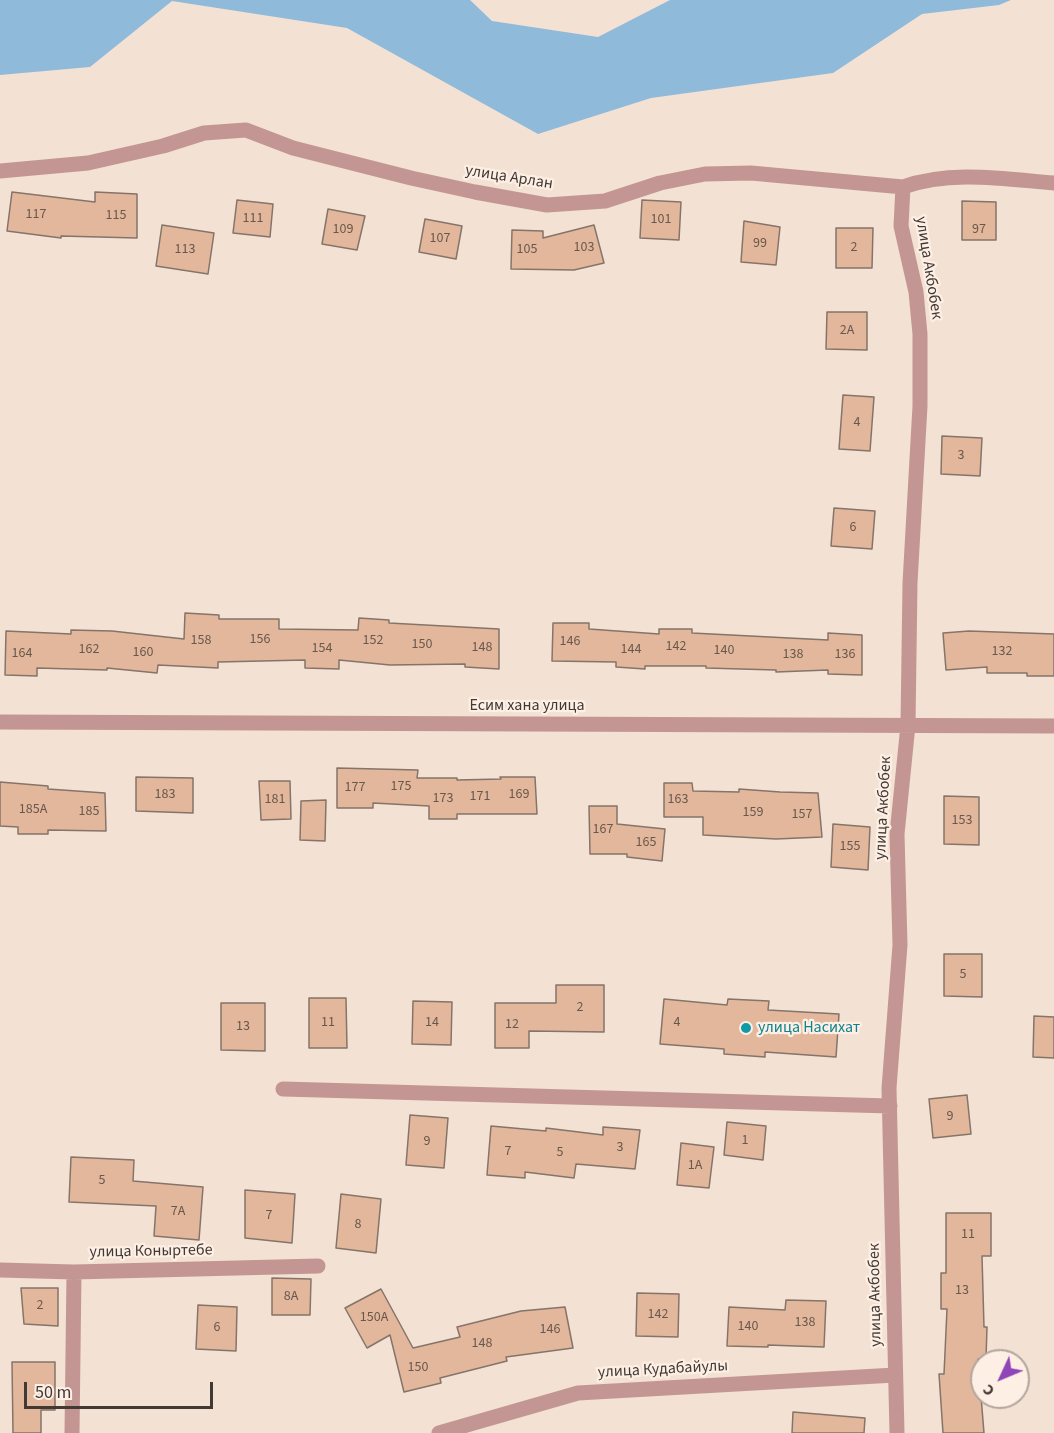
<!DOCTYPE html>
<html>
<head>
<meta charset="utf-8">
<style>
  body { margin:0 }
  #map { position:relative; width:1054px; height:1433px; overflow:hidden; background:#f3e1d4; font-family:"Source Sans 3",sans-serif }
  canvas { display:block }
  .north { position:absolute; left:970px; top:1349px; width:60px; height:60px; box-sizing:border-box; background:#feefe5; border:2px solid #b2a69e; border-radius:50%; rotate:226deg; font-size:16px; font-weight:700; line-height:24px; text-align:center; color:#403934 }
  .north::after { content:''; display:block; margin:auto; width:21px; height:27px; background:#8f45b8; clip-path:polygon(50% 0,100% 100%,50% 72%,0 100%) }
  .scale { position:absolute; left:24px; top:1382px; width:189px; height:27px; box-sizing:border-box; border:3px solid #403934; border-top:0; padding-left:8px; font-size:18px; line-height:21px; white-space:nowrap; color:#403934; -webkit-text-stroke:4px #feefe5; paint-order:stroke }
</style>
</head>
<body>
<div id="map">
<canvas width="1054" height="1433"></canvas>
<div class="north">С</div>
<div class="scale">50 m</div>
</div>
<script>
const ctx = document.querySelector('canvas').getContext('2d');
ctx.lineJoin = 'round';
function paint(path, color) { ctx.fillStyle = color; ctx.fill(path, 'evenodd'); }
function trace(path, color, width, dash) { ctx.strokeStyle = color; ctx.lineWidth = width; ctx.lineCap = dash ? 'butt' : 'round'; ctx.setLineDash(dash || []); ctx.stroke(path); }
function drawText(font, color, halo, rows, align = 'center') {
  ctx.font = font + ' "Source Sans 3",sans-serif'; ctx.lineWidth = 4.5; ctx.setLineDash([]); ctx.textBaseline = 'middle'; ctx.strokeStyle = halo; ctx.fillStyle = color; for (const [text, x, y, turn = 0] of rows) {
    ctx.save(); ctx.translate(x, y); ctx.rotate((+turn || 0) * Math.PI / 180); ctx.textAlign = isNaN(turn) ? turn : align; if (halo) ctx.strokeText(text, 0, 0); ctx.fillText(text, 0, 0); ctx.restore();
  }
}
paint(new Path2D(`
  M0,0h470l22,21 106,16 72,-37h341l-12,5 -77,9 -89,59 -182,25 -113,36 -191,-106 -175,-27 -82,66 -90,8z`), '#90bada');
const building = new Path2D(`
  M12,192l83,10v-10l42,2v44l-76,-2v2l-54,-7z
  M237,200l36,4 -3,33 -37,-4z
  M642,200l39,2 -2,38 -39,-2z
  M962,201l34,1v38h-34z
  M328,209l37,7 -8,34 -35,-6z
  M425,219l37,7 -6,33 -37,-7z
  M744,221l36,6 -4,38 -35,-3z
  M162,225l52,8 -6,41 -52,-8z
  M594,225l10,38 -30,7 -63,-1 1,-39 31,1v7z
  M836,228h37l-1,40h-36z
  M827,312h40v38l-41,-1z
  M843,395l31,2 -4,54 -31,-2z
  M942,436l40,2 -2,38 -39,-2z
  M834,508l41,3 -3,38 -41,-3z
  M185,613l34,2v4h60v10l79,1 1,-12 30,2v3l110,6v40l-34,-2v-3l-75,1 -51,-5v9l-34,-1v-8l-87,2v6l-60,-3 -1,8 -50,-5v2l-70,-2v8l-32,-1 1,-44 65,3v-4l41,1 72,8z
  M553,623h36v6l70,5v-5h33v4l136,7v-7l34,2v40l-34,-1v-4l-52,2v-2l-70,-2v-2h-61v3l-29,-2v-5l-64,-1z
  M969,631l85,3v42h-27v-3h-40v-6l-41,3 -3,-37z
  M337,768l81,2 -1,8h40v2l44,-1 -1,-2h35l2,37h-80v5h-28v-13l-56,-3v5h-36z
  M136,777l57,1v35l-57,-2z
  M259,781h31l1,38 -30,1z
  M0,782l48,4v3l57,4 1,38 -58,-1v4h-30v-7l-18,-1z
  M664,783h28l1,8 46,1v-3l41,3 38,1 4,44 -46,2 -73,-4v-18h-39z
  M944,796l35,1v48l-35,-1z
  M326,800l-1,41 -25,-1 1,-39z
  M589,806h28v18l48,5 -3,32 -35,-4v-3h-37z
  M833,824l37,3 -2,43 -37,-3z
  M944,954h38v43l-38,-1z
  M556,985h48v47l-75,-1v17h-34v-45h61z
  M309,998h37l1,50h-38z
  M664,999l63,6 1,-6 41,2 -1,9 71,4 -3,43 -71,-5v5l-41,-3v-5l-64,-5z
  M413,1001l39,1 -1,43 -39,-1z
  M221,1003h44v48l-44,-1z
  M1034,1016l20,1v41l-21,-1z
  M967,1095l4,39 -38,4 -4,-39z
  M410,1115l38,3 -4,50 -38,-3z
  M727,1122l39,4 -3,34 -39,-5z
  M491,1126l55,5v-3l57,7v-8l37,3 -5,39 -59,-5 -2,14 -49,-6v6l-38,-3z
  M681,1143l33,4 -5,41 -32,-3z
  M71,1157l63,3 -1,21 70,6 -4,53 -45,-4 2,-30 -87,-4z
  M245,1190l50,4 -3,49 -47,-5z
  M341,1194l40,5 -5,54 -40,-5z
  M946,1213h45v43h-9l2,71h3l-1,32h-8l6,74h-41l-4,-59h5l3,-65h-6v-36h5z
  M272,1278l39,1 -1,36h-38z
  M21,1288h37v38l-34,-2z
  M381,1289l32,59 47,-11 -3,-10 64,-16 44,-4 8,41 -67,9 1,4 -67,17 1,5 -37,9 -14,-57 -23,13 -22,-40z
  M637,1293l42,1 -1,43 -42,-1z
  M786,1300l40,1 -2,46 -56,-2v2l-41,-1 2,-39 56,3z
  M198,1305l39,2 -1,44 -40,-2z
  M12,1362h43v48h-14v23h-28z
  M793,1412l72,6 -1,15h-72z`);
paint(building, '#e3b79b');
trace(building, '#85746a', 1.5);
trace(new Path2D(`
  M0,171l88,-8 75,-17 41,-13 42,-3 47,18 118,30 64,14 72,13 58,-4 55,-18 45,-9 46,-1 152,14c48,-17 101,-8 151,-4
  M0,722l1054,4
  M283,1089l607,17
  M0,1270l74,2
  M72,1433l2,-161 244,-6
  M439,1433l139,-40 317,-18
  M897,1433l-8,-345 11,-143 -3,-111 11,-109 2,-142 10,-177v-72l-4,-42 -15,-66 2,-39`), '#c49693', 15);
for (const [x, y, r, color] of [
  [746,1028,6,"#0f9aa8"]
]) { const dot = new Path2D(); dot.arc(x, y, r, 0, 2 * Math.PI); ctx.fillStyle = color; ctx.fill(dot); trace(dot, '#feefe5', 2); }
drawText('14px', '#69584e', null, [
  ["117",36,215],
  ["115",116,216],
  ["111",253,219],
  ["101",661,220],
  ["109",343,230],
  ["97",979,230],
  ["107",440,239],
  ["99",760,244],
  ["103",584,248],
  ["2",854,248],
  ["113",185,250],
  ["105",527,250],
  ["2А",847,331],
  ["4",857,423],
  ["3",961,456],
  ["6",853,528],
  ["156",260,640],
  ["158",201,641],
  ["152",373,641],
  ["146",570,642],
  ["150",422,645],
  ["142",676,647],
  ["148",482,648],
  ["154",322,649],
  ["162",89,650],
  ["144",631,650],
  ["140",724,651],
  ["132",1002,652],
  ["160",143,653],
  ["164",22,654],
  ["138",793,655],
  ["136",845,655],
  ["175",401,787],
  ["177",355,788],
  ["183",165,795],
  ["169",519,795],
  ["171",480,797],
  ["173",443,799],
  ["181",275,800],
  ["163",678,800],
  ["185А",33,810],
  ["185",89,812],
  ["159",753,813],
  ["157",802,815],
  ["153",962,821],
  ["167",603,830],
  ["165",646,843],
  ["155",850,847],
  ["5",963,975],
  ["2",580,1008],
  ["11",328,1023],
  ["14",432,1023],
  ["4",677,1023],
  ["12",512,1025],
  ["13",243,1027],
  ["9",950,1117],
  ["1",745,1141],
  ["9",427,1142],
  ["3",620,1148],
  ["7",508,1152],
  ["5",560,1153],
  ["1А",695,1166],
  ["5",102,1181],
  ["7А",178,1212],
  ["7",269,1216],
  ["8",358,1225],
  ["11",968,1235],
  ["13",962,1291],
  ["8А",291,1297],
  ["2",40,1306],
  ["142",658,1315],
  ["150А",374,1318],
  ["138",805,1323],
  ["140",748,1327],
  ["6",217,1328],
  ["146",550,1330],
  ["148",482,1344],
  ["150",418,1368]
]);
drawText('16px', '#403934', '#feefe5', [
  ["улица Арлан",509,178,9],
  ["улица Акбобек",928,268,81],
  ["Есим хана улица",527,706],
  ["улица Акбобек",884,808,-87],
  ["улица Коныртебе",151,1252,-1],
  ["улица Акбобек",876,1295,-91],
  ["улица Кудабайулы",663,1370,-3]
]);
drawText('16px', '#0d838f', '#feefe5', [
  ["улица Насихат",758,1028]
], 'left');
</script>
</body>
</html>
